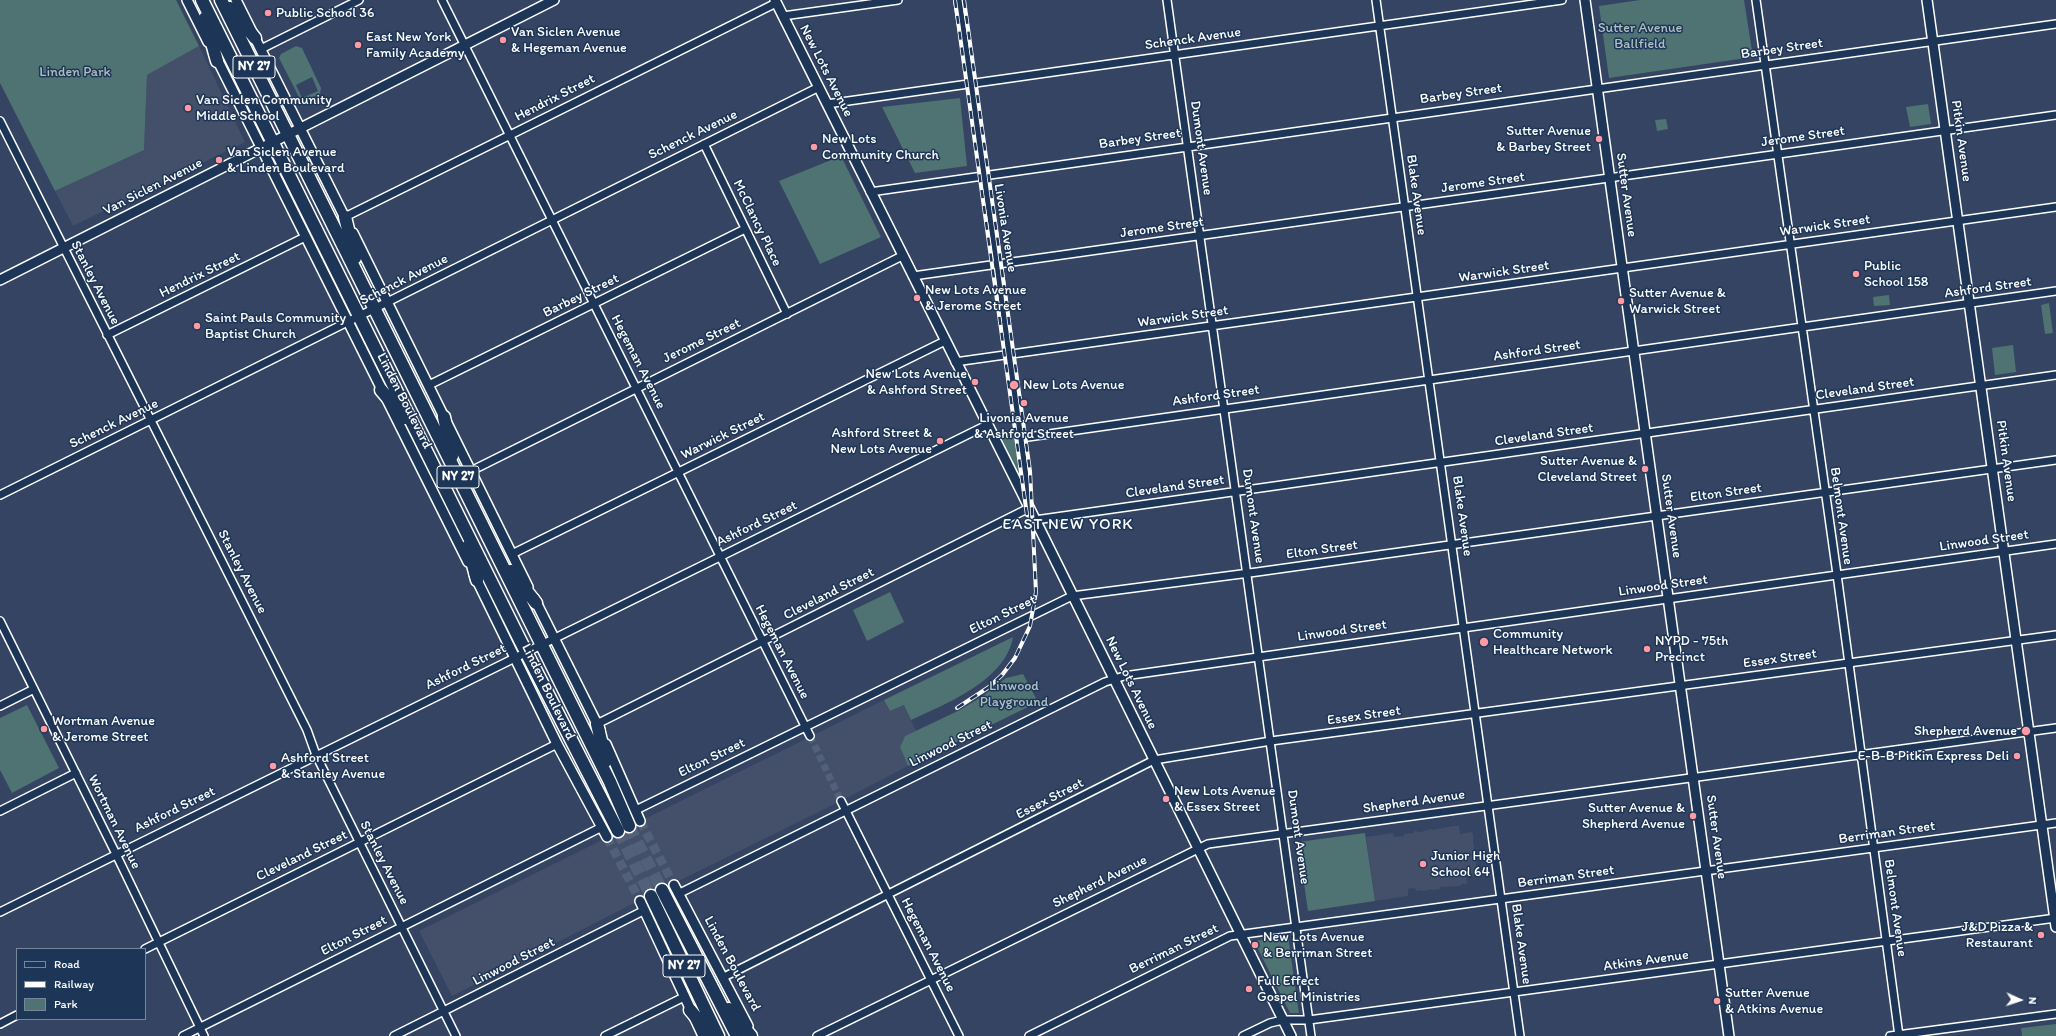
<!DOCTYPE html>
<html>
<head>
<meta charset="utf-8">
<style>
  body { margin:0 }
  #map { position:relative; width:2056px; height:1036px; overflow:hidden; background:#344462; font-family:Itim,sans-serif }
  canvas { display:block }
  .legend { position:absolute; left:16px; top:948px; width:130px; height:72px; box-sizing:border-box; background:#1d3557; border:1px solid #77869a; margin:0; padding:5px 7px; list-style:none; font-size:12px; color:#fff }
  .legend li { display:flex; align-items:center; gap:8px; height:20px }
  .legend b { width:20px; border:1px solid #77869a }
  .north { position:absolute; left:2000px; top:980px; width:40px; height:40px; -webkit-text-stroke:3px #1d3557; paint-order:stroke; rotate:93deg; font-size:11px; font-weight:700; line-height:16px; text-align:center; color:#fff }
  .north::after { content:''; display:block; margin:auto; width:14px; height:18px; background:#fff; clip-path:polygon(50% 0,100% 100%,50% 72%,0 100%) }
</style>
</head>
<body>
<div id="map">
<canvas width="2056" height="1036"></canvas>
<ul class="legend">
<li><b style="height:5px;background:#1d3557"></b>Road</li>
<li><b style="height:5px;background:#fff"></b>Railway</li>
<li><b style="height:11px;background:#4f7273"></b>Park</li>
</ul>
<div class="north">N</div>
</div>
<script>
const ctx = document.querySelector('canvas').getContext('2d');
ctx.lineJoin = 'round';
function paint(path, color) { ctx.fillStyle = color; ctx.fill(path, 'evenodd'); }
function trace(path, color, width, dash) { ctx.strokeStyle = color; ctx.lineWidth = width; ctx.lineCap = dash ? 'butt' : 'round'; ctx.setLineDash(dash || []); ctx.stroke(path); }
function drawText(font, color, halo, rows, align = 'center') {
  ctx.font = font + ' Itim,sans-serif'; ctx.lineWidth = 3; ctx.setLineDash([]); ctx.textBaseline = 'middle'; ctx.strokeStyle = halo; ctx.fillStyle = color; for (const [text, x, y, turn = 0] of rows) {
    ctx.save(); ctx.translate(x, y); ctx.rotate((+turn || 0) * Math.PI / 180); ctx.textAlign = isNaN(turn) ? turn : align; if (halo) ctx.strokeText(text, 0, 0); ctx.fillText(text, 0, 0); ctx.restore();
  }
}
paint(new Path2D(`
  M199,46l46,96 -172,84 -18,-35 89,-41 3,-75z
  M884,700l6,11 14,-6 12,26 -11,5 -5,11 8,19 -67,35 -197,97 -192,98 -33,-65z
  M1453,826h6l1,8 11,-2 2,2v10l1,1 1,6 -1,1v3h2v11h1l1,6 -1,3 -11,2 1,7h-6v2l-21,1v2l-7,1 -4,-1v1l-7,1v-1l-6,1 -1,-3 -7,1v7l-33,5 -9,-64 27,-4 1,4 10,-1v-2l10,-1v-2l7,1 10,-3 1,1z`), '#444f6a');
paint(new Path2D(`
  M0,0h176l23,46 -52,29 -3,75 -89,41 -55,-108z
  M1640,0h104l9,57 -144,21 -10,-72z
  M296,46l6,2 19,40 -1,6 -16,7 -4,-2 -21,-41 2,-4zM312,77l6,14 -16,7 -6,-13z
  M960,98l7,68 -52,7 -33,-66z
  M1928,104l3,20 -21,3 -4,-20z
  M1666,119l2,10 -11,2 -2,-11z
  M841,156l40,81 -61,27 -41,-83z
  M1889,295l1,10 -16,1 -1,-9z
  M2049,303l4,30 -8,1 -4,-29z
  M2013,345l3,27 -21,3 -3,-27z
  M1014,431l6,45 -1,2 -19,-44z
  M890,592l14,30 -37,19 -14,-31z
  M1013,637c-7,43 -67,67 -102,83l-7,-15 -14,6 -6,-11z
  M1023,674l15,28 -130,64 -8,-19 5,-11 55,-26 23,-14 23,-18z
  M27,705l32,63 -47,25 -12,-23v-52z
  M1365,833l10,68 -67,10 -10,-69z
  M1288,936l11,77h-9l-36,-72z
  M2056,1024v12h-34l-1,-8z`), '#4f7273');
trace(new Path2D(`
  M810,736l31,65`), '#52607a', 7, [7, 3.5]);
trace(new Path2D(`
  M640,821l34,64
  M607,837l33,64`), '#52607a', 9, [9, 4.5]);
trace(new Path2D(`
  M629,826l33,64
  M618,831l33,65`), '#52607a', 12, [12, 6]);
const minor = new Path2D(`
  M442,0l368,736
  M1167,0l144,1036
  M1376,0l144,1036
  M1756,0l80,567 63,469
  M783,16l115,-16
  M261,49l98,-49
  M827,104l735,-104
  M0,121l307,609 9,25 140,281
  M704,144l83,170
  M870,192l1186,-168
  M345,217l431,-214
  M913,276l1143,-161
  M107,335l198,-98
  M955,362l1101,-155
  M429,385l316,-156
  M1021,438l1035,-147
  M471,471l431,-215
  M0,495l819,-408
  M1035,520l1021,-145
  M512,554l433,-213
  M0,621l116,233 88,182
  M0,706l34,-17
  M597,724l432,-216 -31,-244 -40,-264
  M841,801l118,235
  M636,810l436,-214 185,-24 799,-112
  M0,811l76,-38
  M678,894l427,-212 19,-6 932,-132
  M0,912l987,-487
  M145,949l412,-205
  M722,978l432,-218 117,-19 785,-106
  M0,1024l17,-9
  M183,1036l419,-209
  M394,1036l251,-126
  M605,1036l79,-39
  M817,1036l391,-192 848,-116
  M1029,1036l201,-100 826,-113
  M1243,1036l27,-13 13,-3h26l747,-102
  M1890,1036l166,-22`);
const tertiary = new Path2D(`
  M187,0l21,42
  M236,0l111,222
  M775,0l244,487 272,549
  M1585,0l144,1036
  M1927,0l129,927
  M215,55l253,507
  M353,233l175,354
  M0,280l554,-280
  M474,574l83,170 50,93
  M534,598l66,132
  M606,744l34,77
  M674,885l74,141
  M640,901l63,135`);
const trunk = new Path2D(`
  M202,0l319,642 97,189
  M221,0l389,782 19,44
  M230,8l25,30
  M205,18l12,43
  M345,217l10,41
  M381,390l24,28
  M444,417l8,39
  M468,546l9,34
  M511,571l25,32
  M597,724l9,37
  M662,890l75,146
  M651,896l67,140
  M729,1009l22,27
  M690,1010l22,26`);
trace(minor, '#fff', 10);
trace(tertiary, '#fff', 12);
trace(trunk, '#fff', 15);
trace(minor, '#1d3557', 7);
trace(tertiary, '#1d3557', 9);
trace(trunk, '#1d3557', 12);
const rail = new Path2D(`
  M955,0l72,515
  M957,708l32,-21 13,-12 13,-17 15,-32 6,-34 -6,-121 -66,-471`);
trace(rail, '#fff', 4);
trace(rail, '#1d3557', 2.5, [8]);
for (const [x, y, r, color] of [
  [268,13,4,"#ff9aa2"],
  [503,40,4,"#ff9aa2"],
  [358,45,4,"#ff9aa2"],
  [188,108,4,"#ff9aa2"],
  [1599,139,4,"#ff9aa2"],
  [814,147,4,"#ff9aa2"],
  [219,160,4,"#ff9aa2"],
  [1856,274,4,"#ff9aa2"],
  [917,298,4,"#ff9aa2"],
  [1621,301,4,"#ff9aa2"],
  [197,326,4,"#ff9aa2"],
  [975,382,4,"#ff9aa2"],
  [1014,385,5,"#ff9aa2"],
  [1024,403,4,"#ff9aa2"],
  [940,441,4,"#ff9aa2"],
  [1645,469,4,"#ff9aa2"],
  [1484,642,5,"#ff9aa2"],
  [1647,649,4,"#ff9aa2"],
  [44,729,4,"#ff9aa2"],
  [2026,731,5,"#ff9aa2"],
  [2017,756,4,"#ff9aa2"],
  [273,766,4,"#ff9aa2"],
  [1166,799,4,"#ff9aa2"],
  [1693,816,4,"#ff9aa2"],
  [1423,864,4,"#ff9aa2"],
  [2041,935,4,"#ff9aa2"],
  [1255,945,4,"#ff9aa2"],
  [1249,989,4,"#ff9aa2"],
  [1717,1001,4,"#ff9aa2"]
]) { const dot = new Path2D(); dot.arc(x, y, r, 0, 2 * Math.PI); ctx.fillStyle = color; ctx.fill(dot); trace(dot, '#1d3557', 1.5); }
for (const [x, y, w] of [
  [254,67,42],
  [458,477,42],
  [684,966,42]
]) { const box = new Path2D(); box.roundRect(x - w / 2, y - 11, w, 22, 3); ctx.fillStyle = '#1d3557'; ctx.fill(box); trace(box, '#fff', 1); }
drawText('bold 13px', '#fff', null, [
  ["NY 27",254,67],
  ["NY 27",458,477],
  ["NY 27",684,966]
]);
drawText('14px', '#fff', '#1d3557', [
  ["Public School 36",276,13],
  ["Van Siclen Avenue",511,32],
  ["& Hegeman Avenue",511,48],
  ["East New York",366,37],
  ["Family Academy",366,53],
  ["Van Siclen Community",196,100],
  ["Middle School",196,116],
  ["Sutter Avenue",1591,131,"right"],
  ["& Barbey Street",1591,147,"right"],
  ["New Lots",822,139],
  ["Community Church",822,155],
  ["Van Siclen Avenue",227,152],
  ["& Linden Boulevard",227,168],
  ["Public",1864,266],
  ["School 158",1864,282],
  ["New Lots Avenue",925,290],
  ["& Jerome Street",925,306],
  ["Sutter Avenue &",1629,293],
  ["Warwick Street",1629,309],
  ["Saint Pauls Community",205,318],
  ["Baptist Church",205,334],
  ["New Lots Avenue",967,374,"right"],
  ["& Ashford Street",967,390,"right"],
  ["New Lots Avenue",1023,385],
  ["Livonia Avenue",1024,418,"center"],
  ["& Ashford Street",1024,434,"center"],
  ["Ashford Street &",932,433,"right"],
  ["New Lots Avenue",932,449,"right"],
  ["Sutter Avenue &",1637,461,"right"],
  ["Cleveland Street",1637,477,"right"],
  ["Community",1493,634],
  ["Healthcare Network",1493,650],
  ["NYPD - 75th",1655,641],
  ["Precinct",1655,657],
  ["Wortman Avenue",52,721],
  ["& Jerome Street",52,737],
  ["Shepherd Avenue",2017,731,"right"],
  ["E-B-B Pitkin Express Deli",2009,756,"right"],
  ["Ashford Street",281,758],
  ["& Stanley Avenue",281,774],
  ["New Lots Avenue",1174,791],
  ["& Essex Street",1174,807],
  ["Sutter Avenue &",1685,808,"right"],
  ["Shepherd Avenue",1685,824,"right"],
  ["Junior High",1431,856],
  ["School 64",1431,872],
  ["J&D Pizza &",2033,927,"right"],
  ["Restaurant",2033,943,"right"],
  ["New Lots Avenue",1263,937],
  ["& Berriman Street",1263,953],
  ["Full Effect",1257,981],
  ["Gospel Ministries",1257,997],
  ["Sutter Avenue",1725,993],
  ["& Atkins Avenue",1725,1009]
], 'left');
drawText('14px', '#b0c0c0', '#1d3557', [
  ["Sutter Avenue",1640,28],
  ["Ballfield",1640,44],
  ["Linden Park",75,72],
  ["Linwood",1014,686],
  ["Playground",1014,702]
]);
drawText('14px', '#fff', '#1d3557', [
  ["Schenck Avenue",1193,39,-8],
  ["Barbey Street",1782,49,-8],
  ["New Lots Avenue",826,71,63],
  ["Barbey Street",1461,94,-8],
  ["Hendrix Street",555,98,-27],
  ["Schenck Avenue",693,135,-26],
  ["Jerome Street",1803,137,-8],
  ["Barbey Street",1140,139,-8],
  ["Pitkin Avenue",1961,141,82],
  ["Dumont Avenue",1201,148,82],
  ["Jerome Street",1483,183,-8],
  ["Van Siclen Avenue",153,187,-27],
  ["Blake Avenue",1416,195,82],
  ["Sutter Avenue",1626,195,82],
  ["McClancy Place",757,223,64],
  ["Warwick Street",1825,226,-8],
  ["Livonia Avenue",1005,228,81],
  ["Jerome Street",1162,228,-8],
  ["Warwick Street",1504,272,-8],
  ["Hendrix Street",200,275,-26],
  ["Schenck Avenue",404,280,-27],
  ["Stanley Avenue",95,283,63],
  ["Ashford Street",1988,288,-8],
  ["Barbey Street",581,296,-26],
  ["Warwick Street",1183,317,-8],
  ["Jerome Street",702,341,-26],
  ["Ashford Street",1537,351,-8],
  ["Hegeman Avenue",638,362,63],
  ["Cleveland Street",1865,389,-8],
  ["Ashford Street",1216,396,-8],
  ["Linden Boulevard",404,401,63],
  ["Schenck Avenue",114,424,-26],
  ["Cleveland Street",1544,435,-8],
  ["Warwick Street",723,436,-26],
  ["Pitkin Avenue",2006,461,82],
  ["Cleveland Street",1175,487,-8],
  ["Elton Street",1726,493,-8],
  ["Dumont Avenue",1253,516,82],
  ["Blake Avenue",1462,516,82],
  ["Sutter Avenue",1671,516,82],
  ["Belmont Avenue",1841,516,82],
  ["Ashford Street",757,524,-26],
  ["Linwood Street",1984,541,-8],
  ["Elton Street",1322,550,-8],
  ["Stanley Avenue",242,572,63],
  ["Linwood Street",1663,586,-8],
  ["Cleveland Street",829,594,-27],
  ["Elton Street",1003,615,-26],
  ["Linwood Street",1342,631,-8],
  ["Hegeman Avenue",782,652,63],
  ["Essex Street",1780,659,-8],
  ["Ashford Street",466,667,-26],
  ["New Lots Avenue",1131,683,64],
  ["Linden Boulevard",548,692,64],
  ["Essex Street",1364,716,-8],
  ["Linwood Street",951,744,-26],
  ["Elton Street",712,758,-26],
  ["Essex Street",1050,799,-27],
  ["Shepherd Avenue",1414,802,-8],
  ["Ashford Street",175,810,-26],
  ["Wortman Avenue",114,822,64],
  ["Berriman Street",1887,833,-8],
  ["Dumont Avenue",1298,837,82],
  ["Sutter Avenue",1716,837,82],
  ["Cleveland Street",302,856,-26],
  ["Stanley Avenue",384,863,63],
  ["Berriman Street",1566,877,-8],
  ["Shepherd Avenue",1100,882,-26],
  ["Belmont Avenue",1895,908,82],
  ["Elton Street",354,936,-27],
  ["Blake Avenue",1521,944,82],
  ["Hegeman Avenue",928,945,63],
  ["Berriman Street",1174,949,-26],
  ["Atkins Avenue",1646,961,-8],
  ["Linwood Street",514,962,-27],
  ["Linden Boulevard",732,964,62]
]);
ctx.letterSpacing = '1px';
drawText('16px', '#fff', '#1d3557', [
  ["EAST NEW YORK",1068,525]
]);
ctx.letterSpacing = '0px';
</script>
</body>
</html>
